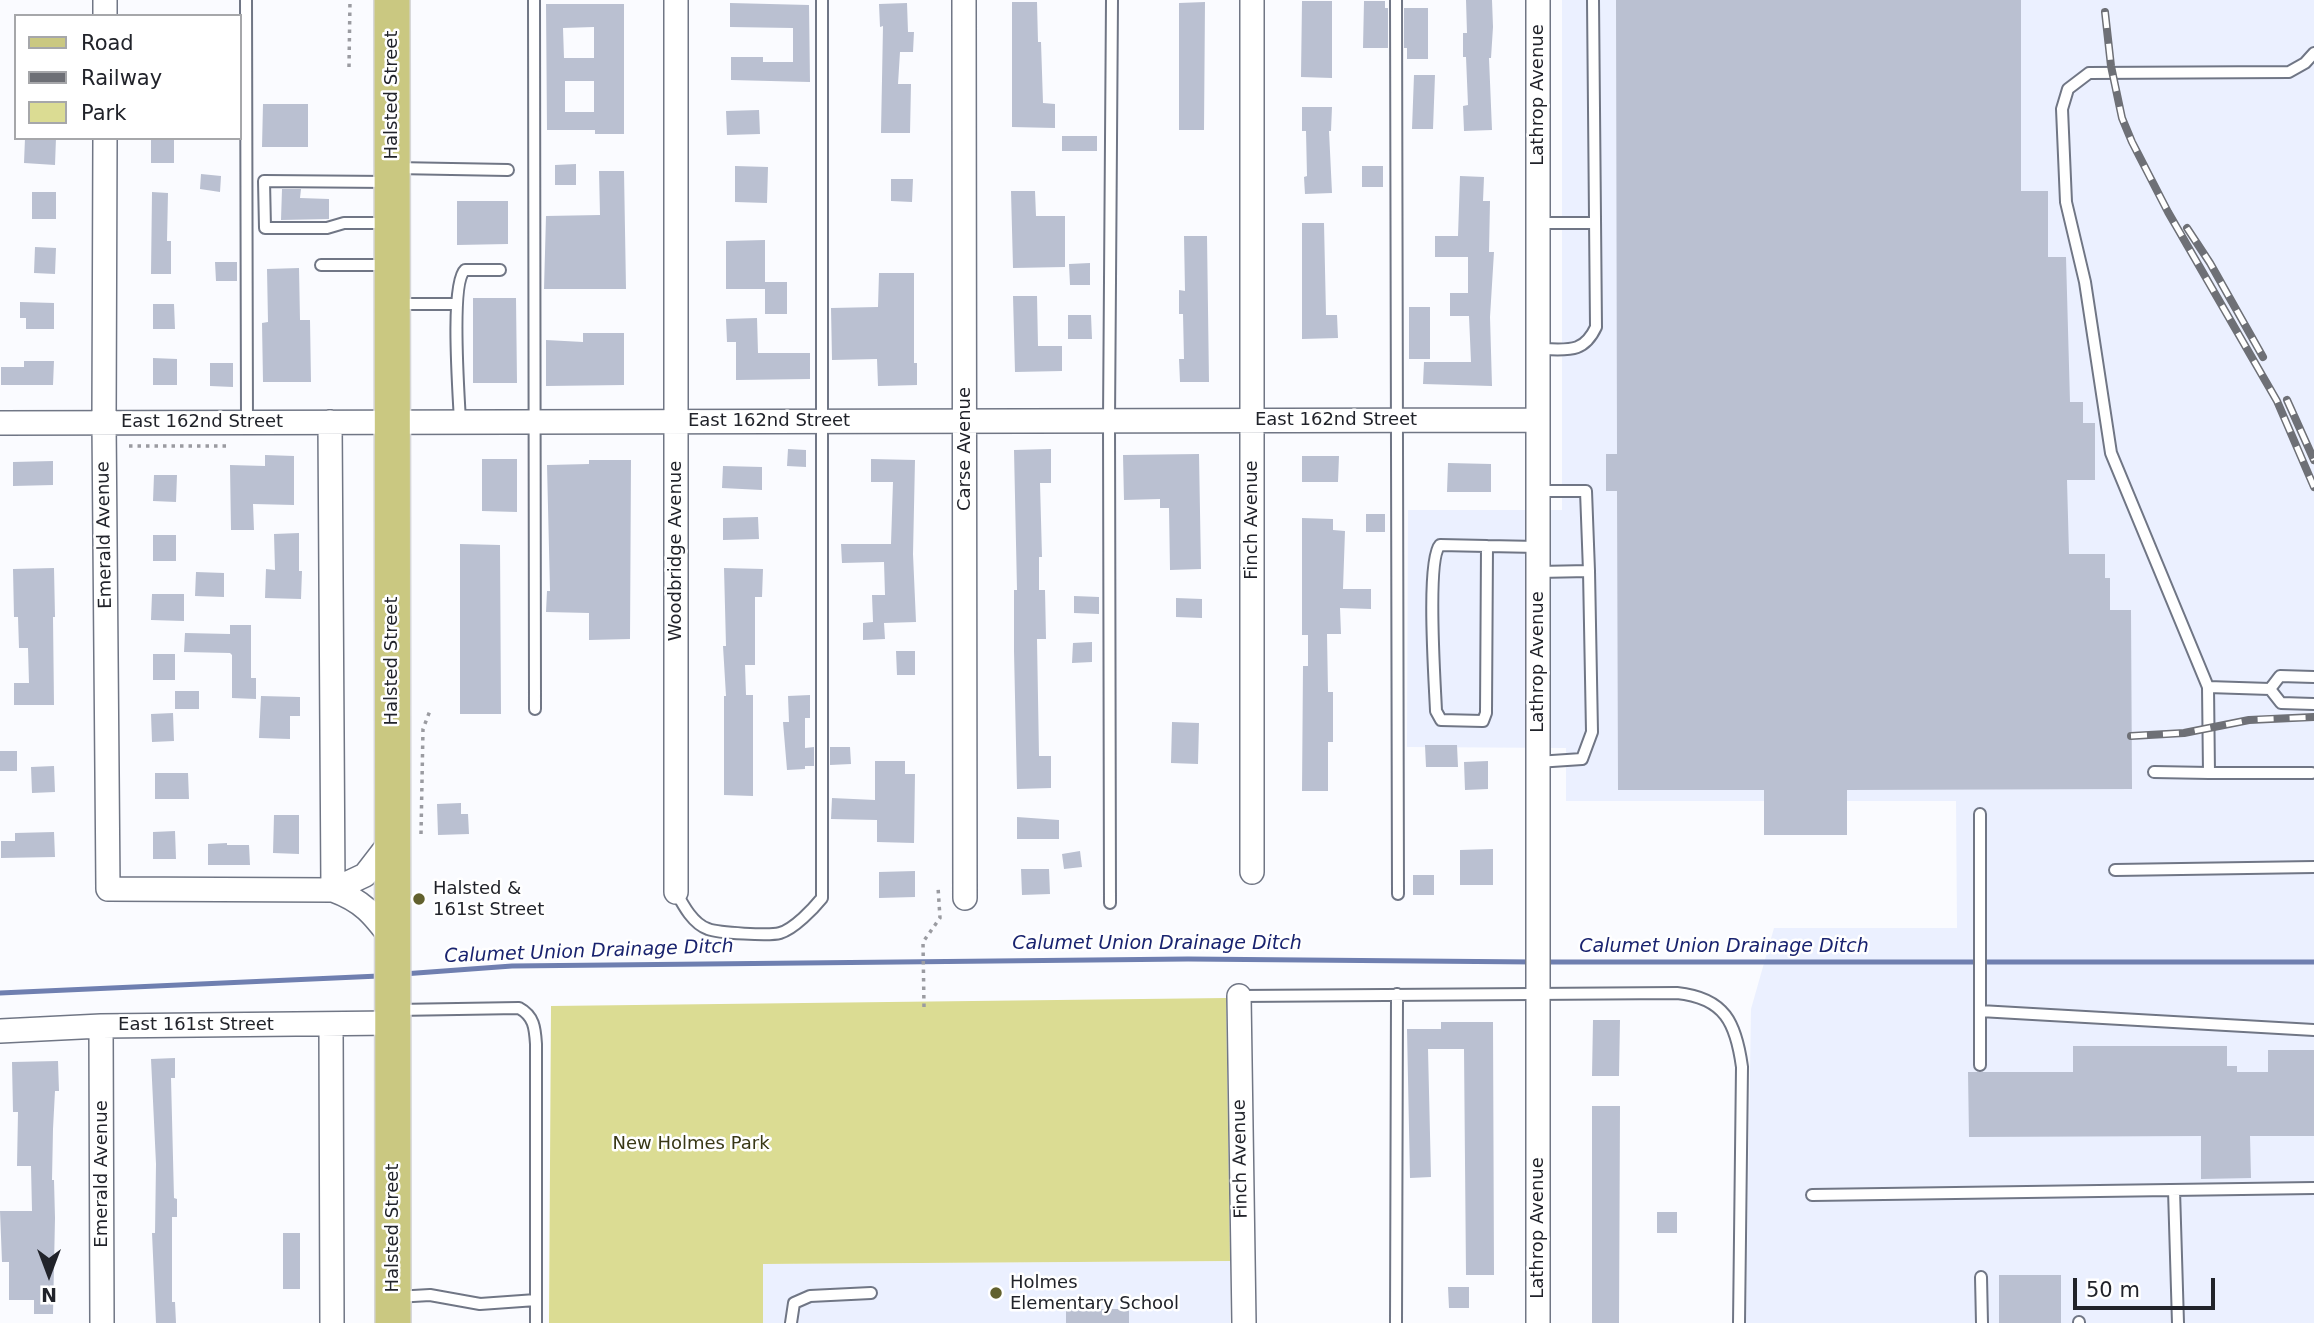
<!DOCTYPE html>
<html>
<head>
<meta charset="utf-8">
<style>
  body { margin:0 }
  #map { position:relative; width:2314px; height:1323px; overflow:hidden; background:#fafbff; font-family:"DejaVu Sans",sans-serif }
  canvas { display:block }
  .legend { position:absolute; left:14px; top:14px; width:228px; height:126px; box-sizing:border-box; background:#fff; border:2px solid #a6a7aa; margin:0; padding:9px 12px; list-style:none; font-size:21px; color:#21232a }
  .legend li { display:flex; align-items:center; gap:14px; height:35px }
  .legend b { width:35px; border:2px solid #a6a7aa }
  .north { position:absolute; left:14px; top:1239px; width:70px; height:70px; -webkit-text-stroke:5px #fff; paint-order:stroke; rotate:180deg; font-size:19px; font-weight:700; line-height:28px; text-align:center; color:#21232a }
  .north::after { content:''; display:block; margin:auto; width:24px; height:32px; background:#21232a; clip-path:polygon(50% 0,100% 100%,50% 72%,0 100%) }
  .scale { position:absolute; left:2073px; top:1278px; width:142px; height:32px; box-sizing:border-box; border:4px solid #21232a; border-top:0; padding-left:9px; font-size:21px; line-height:24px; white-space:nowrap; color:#21232a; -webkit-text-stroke:5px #fff; paint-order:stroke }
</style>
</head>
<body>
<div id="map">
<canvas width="2314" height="1323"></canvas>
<ul class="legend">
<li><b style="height:9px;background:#cac881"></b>Road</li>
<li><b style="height:9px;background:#6e7076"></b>Railway</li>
<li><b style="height:19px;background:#dbdc93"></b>Park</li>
</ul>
<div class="north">N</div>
<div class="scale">50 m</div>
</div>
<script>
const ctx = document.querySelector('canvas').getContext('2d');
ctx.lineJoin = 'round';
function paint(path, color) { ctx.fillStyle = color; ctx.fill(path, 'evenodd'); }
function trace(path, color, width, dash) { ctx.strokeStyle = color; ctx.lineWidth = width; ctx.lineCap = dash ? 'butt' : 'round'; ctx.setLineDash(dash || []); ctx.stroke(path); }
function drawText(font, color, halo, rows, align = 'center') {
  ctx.font = font + ' "DejaVu Sans",sans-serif'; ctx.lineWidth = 5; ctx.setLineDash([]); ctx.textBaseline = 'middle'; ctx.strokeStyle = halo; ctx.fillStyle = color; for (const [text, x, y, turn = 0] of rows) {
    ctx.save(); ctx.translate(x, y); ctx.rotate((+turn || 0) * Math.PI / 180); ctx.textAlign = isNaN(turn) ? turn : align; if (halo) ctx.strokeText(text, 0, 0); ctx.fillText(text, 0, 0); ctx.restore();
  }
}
paint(new Path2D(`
  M1562,0h752v1323h-568l5,-314 23,-81h183l-1,-127h-390v-53l-159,-1 1,-237h154z
  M1230,1261v62h-467v-59z`), '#ebf0ff');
paint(new Path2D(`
  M1226,998l4,263 -467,3v59h-214l2,-317z`), '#dbdc93');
trace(new Path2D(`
  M1544,962h770
  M403,974l109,-8 676,-7 346,3
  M0,993l379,-17`), '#6f7fb0', 5);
paint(new Path2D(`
  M1466,0h26l1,27 -2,31h-2l3,72 -28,1 -1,-25 5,-1 -2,-48h-3v-24h4z
  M1616,0h405v191h27v66h18l4,145h13v21h12v57h-28l2,74h36v24h5v32h21l1,179 -285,1v45h-83v-45h-146l-1,-299h-11v-37h11z
  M1302,1h30v77l-31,-1z
  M1364,1h21v7h3v40h-25z
  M1012,2h25l1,40h3l2,61 12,1v24l-43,-1z
  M1205,2l-1,128h-25v-127z
  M730,3l79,2 1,77 -79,-2v-23h32v5h30v-34l-63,-1z
  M907,3l1,29h6l-1,20h-13l-2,32h13l-1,49h-29l2,-107 -3,1 -1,-23z
  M546,4h78v130h-29v-4h-48zM594,27v31h-30l-1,-30zM565,81h29v31h-29z
  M1404,8h24v51h-21v-11h-3z
  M1414,75h21l-2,54h-21z
  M263,104h45v43h-46z
  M1302,107h30l-1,24h-2l3,62 -27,1 -1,-17 3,-1 -1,-45h-4z
  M759,110l1,24 -33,1 -1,-24z
  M1062,136h35v15h-35z
  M25,138h31l-1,27 -31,-2z
  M151,138h23v25h-23z
  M576,164v21h-21v-20z
  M735,166l33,1 -1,36 -32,-1z
  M1362,166h21v21h-21z
  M599,171h25l2,118h-82l2,-73 54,-1z
  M201,174l20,2 -1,16 -20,-3z
  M1460,176l24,1 -1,24h7l-1,51h5l-4,65 2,69 -69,-2 1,-22h47l-2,-46h-19v-23h18v-36h-33v-21h23z
  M891,179h22l-1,23 -21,-1z
  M282,189h19l-1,9 29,1v20l-48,1z
  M1011,191h24l1,25h29v51l-52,1z
  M32,192h24v27h-24z
  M152,192l16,1 -1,48h4v33h-20z
  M457,201h51v43l-51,1z
  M1302,223h22l2,92h11l1,23 -36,1z
  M1184,236h23l2,146h-29l-1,-23h5l-1,-45h-4v-24l6,1z
  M765,240v42h22v32h-22v-25h-39v-48z
  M35,247l21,1 -1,26 -21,-1z
  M215,262h22v19h-21z
  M1090,263v22h-20l-1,-21z
  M299,268l1,52h10l1,62h-48l-1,-59 6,-1 -1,-53z
  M879,273h35v90h3v22l-39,1 -1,-27 -45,1 -1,-52 47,-1z
  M1013,296h24l1,50h24v25l-47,1z
  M473,298h43l1,85h-44z
  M20,302l34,1v26h-28v-11h-6z
  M153,304h21l1,25h-22z
  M1409,307h21v52h-21z
  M1068,315h23l1,24h-24z
  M757,318l1,35h52v26l-74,1v-38h-9l-1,-23z
  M583,333h41v52l-78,1v-46l37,2z
  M153,358l24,1v26h-24z
  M24,361h30l-1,24h-52v-18h23z
  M210,363h23v24l-23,-1z
  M788,449l18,1v17l-19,-1z
  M1051,449v34h-11l2,74h-3v33h6l1,49h-9l2,117h12v32l-34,1 -3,-138v-61h3l-3,-140z
  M1199,454l2,115 -31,1 -1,-62h-9v-9l-36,1 -1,-45z
  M265,455l29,1v49l-41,-1 1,26h-23l-1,-65 35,1z
  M1302,456h37l-1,26h-36z
  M482,459h35v53l-35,-1z
  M871,459l44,1 -2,94 3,68 -32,1 1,16 -22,1v-17l10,-1 -1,-27h13l-1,-33 -42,1 -1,-19h50l2,-62h-22z
  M589,460h42l-1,179 -41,1v-27l-43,-1 1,-21h3l-3,-126 42,-1z
  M53,461v24l-40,1v-24z
  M1448,463l43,1v28h-44z
  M723,466l39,1v23l-40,-2z
  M154,475h23l-1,27 -23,-1z
  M1366,514h19v18h-19z
  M758,517l1,22 -36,1v-22z
  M1302,518l31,1v11l12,1 -2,58h28v20l-31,-1 1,26h-14l1,58h5v50h-5v49h-26l1,-125h5v-31h-6z
  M299,533v38h3l-1,28 -36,-1 1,-29 9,1 -1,-36z
  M153,535h23v26h-23z
  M460,544l40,1 1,169h-41z
  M54,568l1,49h-2l1,88h-40v-22h15l-1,-35h-9l-1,-31h-4l-1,-48z
  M724,568l39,1 -1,28h-7v68h-10l1,30h7v101l-29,-1v-99h2l-3,-50h3z
  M196,572l28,1v24l-29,-1z
  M152,594h32v27l-33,-1z
  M1074,596l25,1v17l-25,-1z
  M1176,598l26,1v19l-26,-1z
  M230,625h21v53h5v21l-24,-1v-43l-2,-2 -46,-1 1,-19 45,1z
  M1092,642v20l-20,1 1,-20z
  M896,651h19v24h-18z
  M153,654h22v26h-22z
  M175,691h24v18h-24z
  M810,695v23h-5v30l9,-1v19h-9v3l-18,1 -4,-48h6l-1,-26z
  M261,696l39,1v19h-10v23l-31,-1z
  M173,713l1,28 -22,1 -1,-28z
  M1172,722l27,1 -1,41 -27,-1z
  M1425,745h32l1,22h-32z
  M830,747h20l1,17 -21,1z
  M0,751h17v20h-17z
  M875,761h30v13h10l-1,69 -37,-1v-22l-46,-1 1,-21 43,2z
  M1488,761v28l-23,1 -1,-28z
  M54,766l1,26 -23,1 -1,-26z
  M155,773h33l1,26h-34z
  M461,803v11h7l1,20 -31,1 -1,-31z
  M274,815h25v39l-26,-1z
  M1017,817l42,3v19h-42z
  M175,831l1,28h-23v-27z
  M54,832l1,25 -54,1v-17h14v-8z
  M227,843v2h22l1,20h-42v-21z
  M1493,849v36h-33v-35z
  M1080,851l2,16 -18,2 -2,-15z
  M1021,869h28l1,25 -28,1z
  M915,871v26l-36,1v-26z
  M1413,875h21v20h-21z
  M1593,1020h27l-1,56h-27z
  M1441,1022h52l1,253h-28l-2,-226h-36l3,128 -21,1 -3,-149h34z
  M2073,1046h154v20h10v6h31v-22h46v86h-64l1,42 -50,1v-43l-232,1 -1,-65h105z
  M175,1058v20h-4l3,120 3,1v18h-5v85h3l1,21h-20l-4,-90h3l1,-69 -5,-105z
  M58,1061l1,30h-4l-2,38 -1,51h2l1,38 -2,96h-19v-14h-25v-38h-7l-2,-51h32l-1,-45h-14l1,-54h-5l-1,-50z
  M1592,1106h28l-1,217h-27z
  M1657,1212h20v21h-20z
  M283,1233h17v56h-17z
  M1999,1275h62v48h-62z
  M1448,1287h21v21h-20z
  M1066,1309h63v14h-63z`), '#bac0d1');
const lane = new Path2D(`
  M246,0l1,422
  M534,0l1,709
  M1396,0l2,894
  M395,168l113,2
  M388,182l-124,-1 1,47h62l17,-5h45
  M1538,223h57
  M321,265h67
  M396,304h60
  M1538,349c28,0 45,6 58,-22l-3,-327
  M460,422c-1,-25 -10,-139 5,-152h35
  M1538,491h48l3,80
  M1440,545l47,1 -1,167 -3,8 -42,-1 -5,-9c-1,-27 -10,-151 4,-166z
  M1487,546l51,1
  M2208,687l62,2
  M2270,689l11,14 33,1
  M2270,689l10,-13 34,1
  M1537,762l45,-3 10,-27 -3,-161 -51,1
  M2154,772l55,1
  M2312,773h-103l-1,-86 -97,-234 -26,-171 -19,-80 -4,-93 6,-20 21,-16 200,-1 16,-9 9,-10
  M2115,870l199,-3
  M676,892c7,13 17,32 32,37 10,4 62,7 72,4 14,-4 33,-24 42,-35v-898
  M1110,903l-1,-482 3,-421
  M1239,996l438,-3c48,5 59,30 65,74l-3,256
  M396,1010l123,-2c15,8 16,20 17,36v279
  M1980,1011l334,19
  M1980,1065v-251
  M2174,1190l4,133
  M1812,1195l502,-7
  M1981,1277l1,46
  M396,1297l34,-2 50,9 56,-4
  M791,1323l3,-20 16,-7 61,-3
  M1396,1323l1,-329
  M2079,1323v-1`);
const street = new Path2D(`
  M676,0v892
  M964,0l1,898
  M1252,0v872
  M105,16v-16
  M105,138l-1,284 4,467 225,1c30,11 40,24 59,49
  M330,422l3,468
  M0,423l1538,-3
  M333,890l32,-15 27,-35
  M1239,996l5,327
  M331,1024l1,299
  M101,1026l1,297
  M0,1031l101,-5 292,-3
  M1538,1323v-1323`);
const primary = new Path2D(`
  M392,0l1,1323`);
trace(lane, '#707685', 14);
trace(street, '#707685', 26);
trace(primary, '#d7d7d9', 38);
trace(new Path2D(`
  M349,67l1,-67
  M129,446h102
  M421,834l2,-105 8,-21
  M924,1007l-1,-65 17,-24 -2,-31`), '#9a9ba1', 3.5, [3.5, 5]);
trace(lane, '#fff', 10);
trace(street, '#fff', 23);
trace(primary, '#cac881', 35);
const rail = new Path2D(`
  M2105,12l6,54 11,52 10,24 36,70 109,189 37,86
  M2187,228l23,35 53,94
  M2287,400l27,60
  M2131,736l53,-3 65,-13 65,-3`);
trace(rail, '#6e7076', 8);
trace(rail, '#fff', 5, [16]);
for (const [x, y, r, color] of [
  [419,899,7,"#62612e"],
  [996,1293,7,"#62612e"]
]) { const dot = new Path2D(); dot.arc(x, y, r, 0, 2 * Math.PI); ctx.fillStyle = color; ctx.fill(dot); trace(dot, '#fff', 2.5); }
drawText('18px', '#21232a', '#fff', [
  ["Halsted Street",392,95,-90],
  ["Lathrop Avenue",1538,95,-90],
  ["East 162nd Street",1336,420],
  ["East 162nd Street",769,421],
  ["East 162nd Street",202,422],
  ["Carse Avenue",965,449,-90],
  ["Finch Avenue",1252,520,-90],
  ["Emerald Avenue",105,535,-91],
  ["Woodbridge Avenue",676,551,-90],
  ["Halsted Street",392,661,-90],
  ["Lathrop Avenue",1538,662,-90],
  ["East 161st Street",196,1025],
  ["Finch Avenue",1241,1159,-91],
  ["Emerald Avenue",102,1174,-90],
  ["Halsted Street",393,1228,-90],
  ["Lathrop Avenue",1538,1228,-90]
]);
drawText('18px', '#21232a', '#fff', [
  ["Halsted &",433,889],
  ["161st Street",433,910],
  ["Holmes",1010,1283],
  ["Elementary School",1010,1304]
], 'left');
drawText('18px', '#393816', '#fff', [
  ["New Holmes Park",691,1144]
]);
drawText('italic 19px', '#19236f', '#fff', [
  ["Calumet Union Drainage Ditch",1157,944],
  ["Calumet Union Drainage Ditch",1724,947],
  ["Calumet Union Drainage Ditch",589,952,-2]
]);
</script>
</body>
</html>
